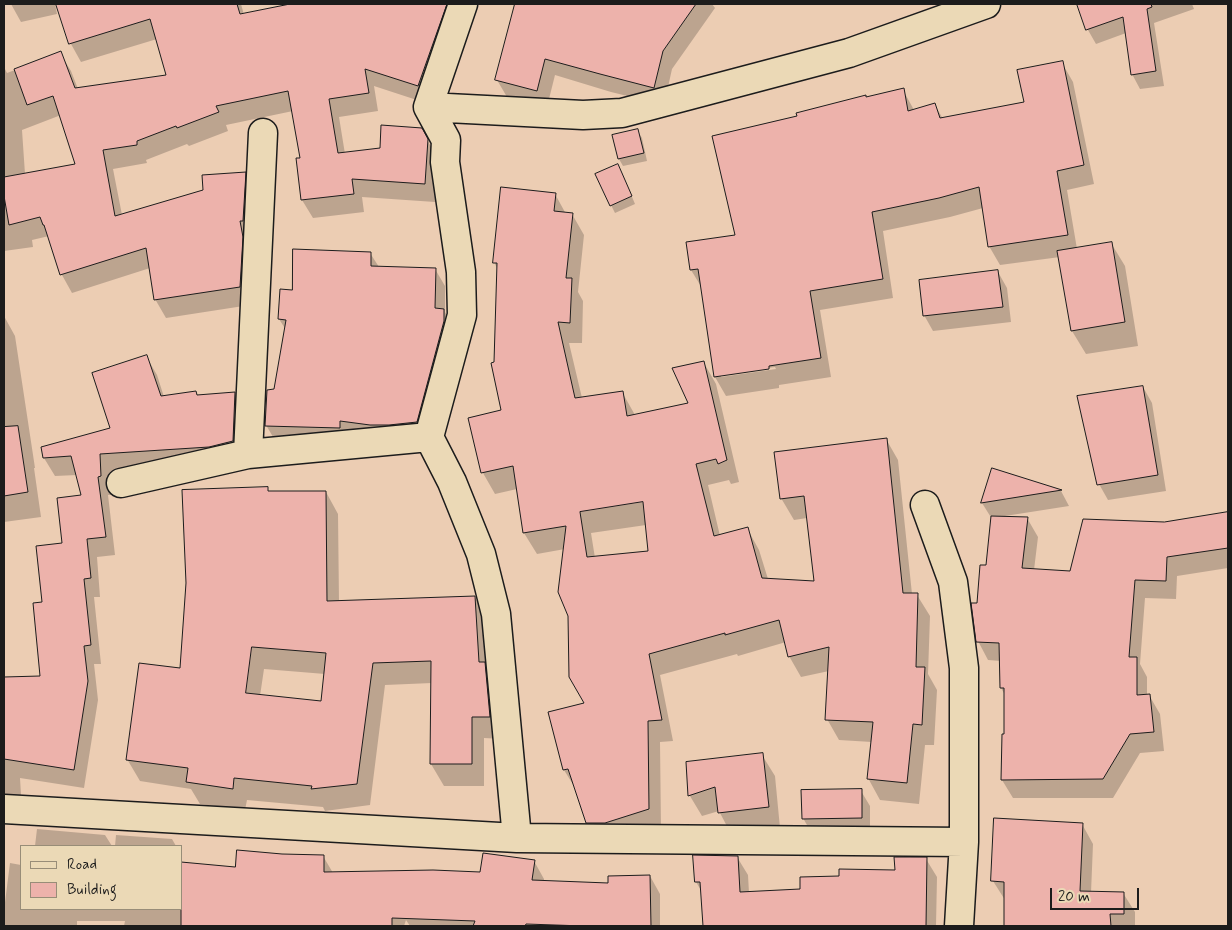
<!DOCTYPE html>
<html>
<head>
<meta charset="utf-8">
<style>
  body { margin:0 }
  #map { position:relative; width:1232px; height:930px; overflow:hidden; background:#eccdb3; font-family:Mynerve,sans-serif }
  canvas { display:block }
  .frame { position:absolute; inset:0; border:5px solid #1c1c1c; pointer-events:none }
  .legend { position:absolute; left:20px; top:845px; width:162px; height:65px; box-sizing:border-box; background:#ebd9b6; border:1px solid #988d78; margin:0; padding:6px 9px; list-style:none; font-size:15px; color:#1c1c1c }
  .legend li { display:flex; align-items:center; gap:10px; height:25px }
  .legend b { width:25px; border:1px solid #988d78 }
  .scale { position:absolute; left:1050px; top:888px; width:89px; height:22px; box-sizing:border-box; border:2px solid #1c1c1c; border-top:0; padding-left:6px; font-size:15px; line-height:18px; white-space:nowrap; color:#1c1c1c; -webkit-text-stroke:4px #ebd9b6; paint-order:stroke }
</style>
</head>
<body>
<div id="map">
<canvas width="1232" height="930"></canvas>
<div class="frame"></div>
<ul class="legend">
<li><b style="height:6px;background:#ebd9b6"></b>Road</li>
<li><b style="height:14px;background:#edb2ab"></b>Building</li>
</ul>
<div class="scale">20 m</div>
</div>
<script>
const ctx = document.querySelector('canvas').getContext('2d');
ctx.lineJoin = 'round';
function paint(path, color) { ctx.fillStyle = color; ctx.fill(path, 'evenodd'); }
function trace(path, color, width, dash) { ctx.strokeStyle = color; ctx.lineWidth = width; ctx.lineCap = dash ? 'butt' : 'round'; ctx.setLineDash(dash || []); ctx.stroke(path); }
paint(new Path2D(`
  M11,4h44l2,10 -36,8z
  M122,4h119l3,11 53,-11h78l3,4 7,33 13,-37h76l-45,100 -55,-18 4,25 -39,6 6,37 36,-5 40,-20 17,30 -3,43 -73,-5 2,15 -51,6 -11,-18 -5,-41h5l-9,-48 -67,14 2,6 -39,15 -2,-2 -41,16 1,3 -34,6 9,46 82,-24 41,-18 11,19 -6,113 -84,13 -11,-19 -5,-31 -78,25 -10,-18 -13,-39 -17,4 1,7 -29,4v-184l3,6 53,-20 11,18 7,18 90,-13 -11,-37 -76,23 -10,-18 -8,-22zM61,115l16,50 -52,9 -3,-44z
  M516,4h196l3,4 -43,61 -8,36 -53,-13 -56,-17 -8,32 -40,-10 -10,-17z
  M1078,4h114l2,5 -40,14 10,63 -24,3 -8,-15 -6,-41 -30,11 -8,-14z
  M1062,63l11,19 21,102 -27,6 10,59 34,-6 14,23 13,80 -52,8 -14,-23 -12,-74 -60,8 -11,-19 -6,-38 -33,9 -67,14 10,67 -73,12 11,67 -52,8v3l-53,8 -11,-19 -13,-89 -11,-18 46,-34 62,-119 67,-19 37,-8 11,20 21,-5 8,14 82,-16zM775,367l1,2 -55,8v-2z
  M637,130l5,8 5,23 -24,5 -4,-7z
  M622,173l13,31 -20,9 -4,-8z
  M555,194l11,20h6l12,21 -6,57 5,9 -1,42h-13l13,55 40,-6 13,23 55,-12 14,-40 12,21 23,98 -8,2 -2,-4 -21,5 12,51 27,-8 12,22 9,29 47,3 -8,-64 -13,2 -13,-22 105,-59 12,21 14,134 5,1 13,21 -2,58 9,16 -3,55h-9l-6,59 -39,-4 -12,-22 4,-36 -33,-2 -12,-21 2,-48 -28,6 -12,-21 -3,-14 -48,14 -1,-2 -77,21 13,66 -13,1 1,88 -61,14 -12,-22 -11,-31 -13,-21 22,-66 -17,-88 -4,-67 -28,5 -13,-21 -7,-44 -22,5 -12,-21 -13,-54 33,-8 -8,-48 3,-93 -4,-8zM646,525l3,27 -54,6 -4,-25z
  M370,253l9,14 56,2 10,17v26l8,15 -27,112 -150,3 -10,-17 9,-35 11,-60 -7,-11 14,-27z
  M998,272l9,16 4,34 -78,9 -9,-16z
  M4,316l11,20 20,132h-1l7,49 -37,5z
  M146,356l11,19 7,22 32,-5 2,5 37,-3 10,18 -2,48 -22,5 -111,8 1,22h-3l7,60 -18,2 3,40h-6l7,67h-7l4,36 -14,88 -64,-10 1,17h-17v-116l38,-2 1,-74 20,-59 20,-48 -6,-21 -22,1 -11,-18 68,-29z
  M1143,387l9,16 14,88 -58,9 -9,-16z
  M993,470l68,21 8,15 -64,10v1l22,1 11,19 -4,33 37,3 93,-50 64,-10v55l-51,8 -1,23 -31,-1 -5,66 7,13v18h2l11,19 4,37 -24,2 -27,45h-100l-11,-18 3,-45v-40l-4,-7v-27l-13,-1 -10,-19v-37l9,-37 5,-48 -10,-16z
  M267,489l2,3h57l12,22 1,88 136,-5 12,22 15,120 -18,-1v48h-40l-13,-22 1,-81 -47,2 -15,120 -45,6 -2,-4 -76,-7 -2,10 -45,-6 -9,-15 -51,-8 -13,-22 54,-89zM264,669l61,5 -3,28 -62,-6z
  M762,755l13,21 5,52 -49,6 -12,-23 -17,5 -12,-20 -3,-33z
  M861,791l9,15v28h-58l-9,-16z
  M1082,824l11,20 -2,49h32l12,19v14h-130v-26l-12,-19z
  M37,829l68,6 7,11h-77z
  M116,835l56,4 4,7h-61z
  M181,856l1,7 54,5 87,-12 10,17h148l53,-12 10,18v3l65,3 41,-9 10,18v32h-250l-4,-6 -2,6h-280l1,-5h-48v5h-73v-16l6,-47 11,2v44h160z
  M694,857h43l11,18 1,18 52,-3 39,-13 56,-5 30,-13 11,18 -1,49h-232l-2,-34 -6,-10z`), '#0003');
const building = new Path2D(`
  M56,4h181l3,10 50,-10h157l-29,82 -53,-17 4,24 -40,6 9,54 42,-5 1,-23 41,3 6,11 -3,45 -73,-5 2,15 -53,6 -5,-42h4l-12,-67 -72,15 3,6 -42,16 -1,-2 -39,15v4l-34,5 12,66 88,-26 -1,-15 44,-3 -3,49h-3l3,16 -3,50 -86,13 -8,-52 -86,27 -16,-50h-1l-3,-8 -31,8 -5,-29v-19l71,-13 -22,-68 -26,9 -13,-36 47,-18 14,37 91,-13 -16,-56 -81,25z
  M515,4h181l-33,47 -9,37 -54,-14 -55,-15 -8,32 -42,-11z
  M1077,4h74l1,3 -5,2 9,62 -25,4 -8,-58 -37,13z
  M1063,61l21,104 -27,6 11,64 -80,12 -9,-60 -40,11 -67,14 11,67 -73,12 11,67 -52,8v3l-55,8 -16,-108 -8,1 -4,-28 49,-7 -23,-99 85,-20 -1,-3 70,-18v2l38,-9 4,23 27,-8 5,15 84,-16 -7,-32z
  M638,129l6,24 -26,6 -6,-24z
  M618,164l14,32 -22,10 -15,-32z
  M501,187l55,6 -2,18 19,2 -7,65h6l-2,45 -12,-1 17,76 48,-7 4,25 61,-13 -16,-35 32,-7 23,99 -9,4 -2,-5 -20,5 18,72 34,-9 14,51 52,3 -10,-85 -24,3 -6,-47 113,-14 16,155h15l-2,74h9l-3,58 -9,-1 -6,59 -40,-4 6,-57 -48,-2 4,-73 -41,10 -9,-37 -54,15v-2l-76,21 13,66 -14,1 1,88 -44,14h-19l-18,-54 -5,1 -15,-58 36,-9 -15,-26 -1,-61 -10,-24 8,-66 -43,7 -10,-67 -32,7 -13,-55 33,-8 -10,-47 3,-1 3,-99h-4zM643,502l5,49 -61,6 -7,-45z
  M1112,242l13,80 -54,9 -14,-80z
  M293,249l78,3v14l65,2 -1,40 9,1v12l-27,101 -28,3h-19l-30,-4v7l-75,-2 2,-36 7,-1 12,-69 -8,-1 2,-30 12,1z
  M998,270l5,37 -80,9 -4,-36z
  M147,355l14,41 35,-5 1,4 38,-3 -2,49 -24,6 -109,7 1,22 -3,1 8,60 -19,2 4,39 -7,1 7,66 -7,1 4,35 -14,89 -70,-11v-82l36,-1 -7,-73 9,-1 -6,-56 26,-3 -5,-45 24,-3 -10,-39 -28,2 -2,-11 69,-19 -18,-55z
  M1143,386l15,89 -61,10 -20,-89z
  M18,426l10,66 -24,4v-69z
  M992,468l70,22 -81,13z
  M268,487v4h58l1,110 148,-5 4,66h6l5,55h-18v47h-42l1,-103 -58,2 -16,121 -46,5 1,-3 -78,-8 -1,11 -47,-7 2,-14 -62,-8 13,-97 41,5 6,-85 -4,-93zM252,647l74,6 -5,48 -75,-8z
  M1228,512v36l-61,9 -1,24 -31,-1 -6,77h8v38l13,-1 4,38 -24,2 -27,45 -102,1 1,-46h2v-46h-4l-1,-45 -23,-1 -5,-39h6l3,-38h6l5,-49 37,1 -6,51 48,3 13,-52 81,3z
  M763,753l6,54 -51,6 -3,-26 -27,9 -2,-34z
  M862,789v29l-60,1 -1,-29z
  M994,818l89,5 -3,68 44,1v22h-14l1,12h-107v-44l-13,-1z
  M237,850l45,4 42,1v17l109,-2 47,2 3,-19 52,7 -3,20 76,3v-7l42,-1 1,51h-67l-58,-2 -1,2h-52l2,-5 -83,-3v8h-211v-64l54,5z
  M693,855l45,1 2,36 60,-3v-12l39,-1v-7l56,1 -1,-13h33l-1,69h-223l-3,-44h-5z`);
paint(building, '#edb2ab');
trace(building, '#1c1c1c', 1);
const minor = new Path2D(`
  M463,4l-35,103 18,33 -1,22 16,110 1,43 -33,122 23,45 29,72 15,60 21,224
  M428,107l155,8 39,-2 227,-60 137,-49
  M248,454l15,-321
  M121,483l127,-29 181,-17
  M925,505l28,77 11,86v174l-5,84
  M4,809l513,29 447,4`);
trace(minor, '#1c1c1c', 31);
trace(minor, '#ebd9b6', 28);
</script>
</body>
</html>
